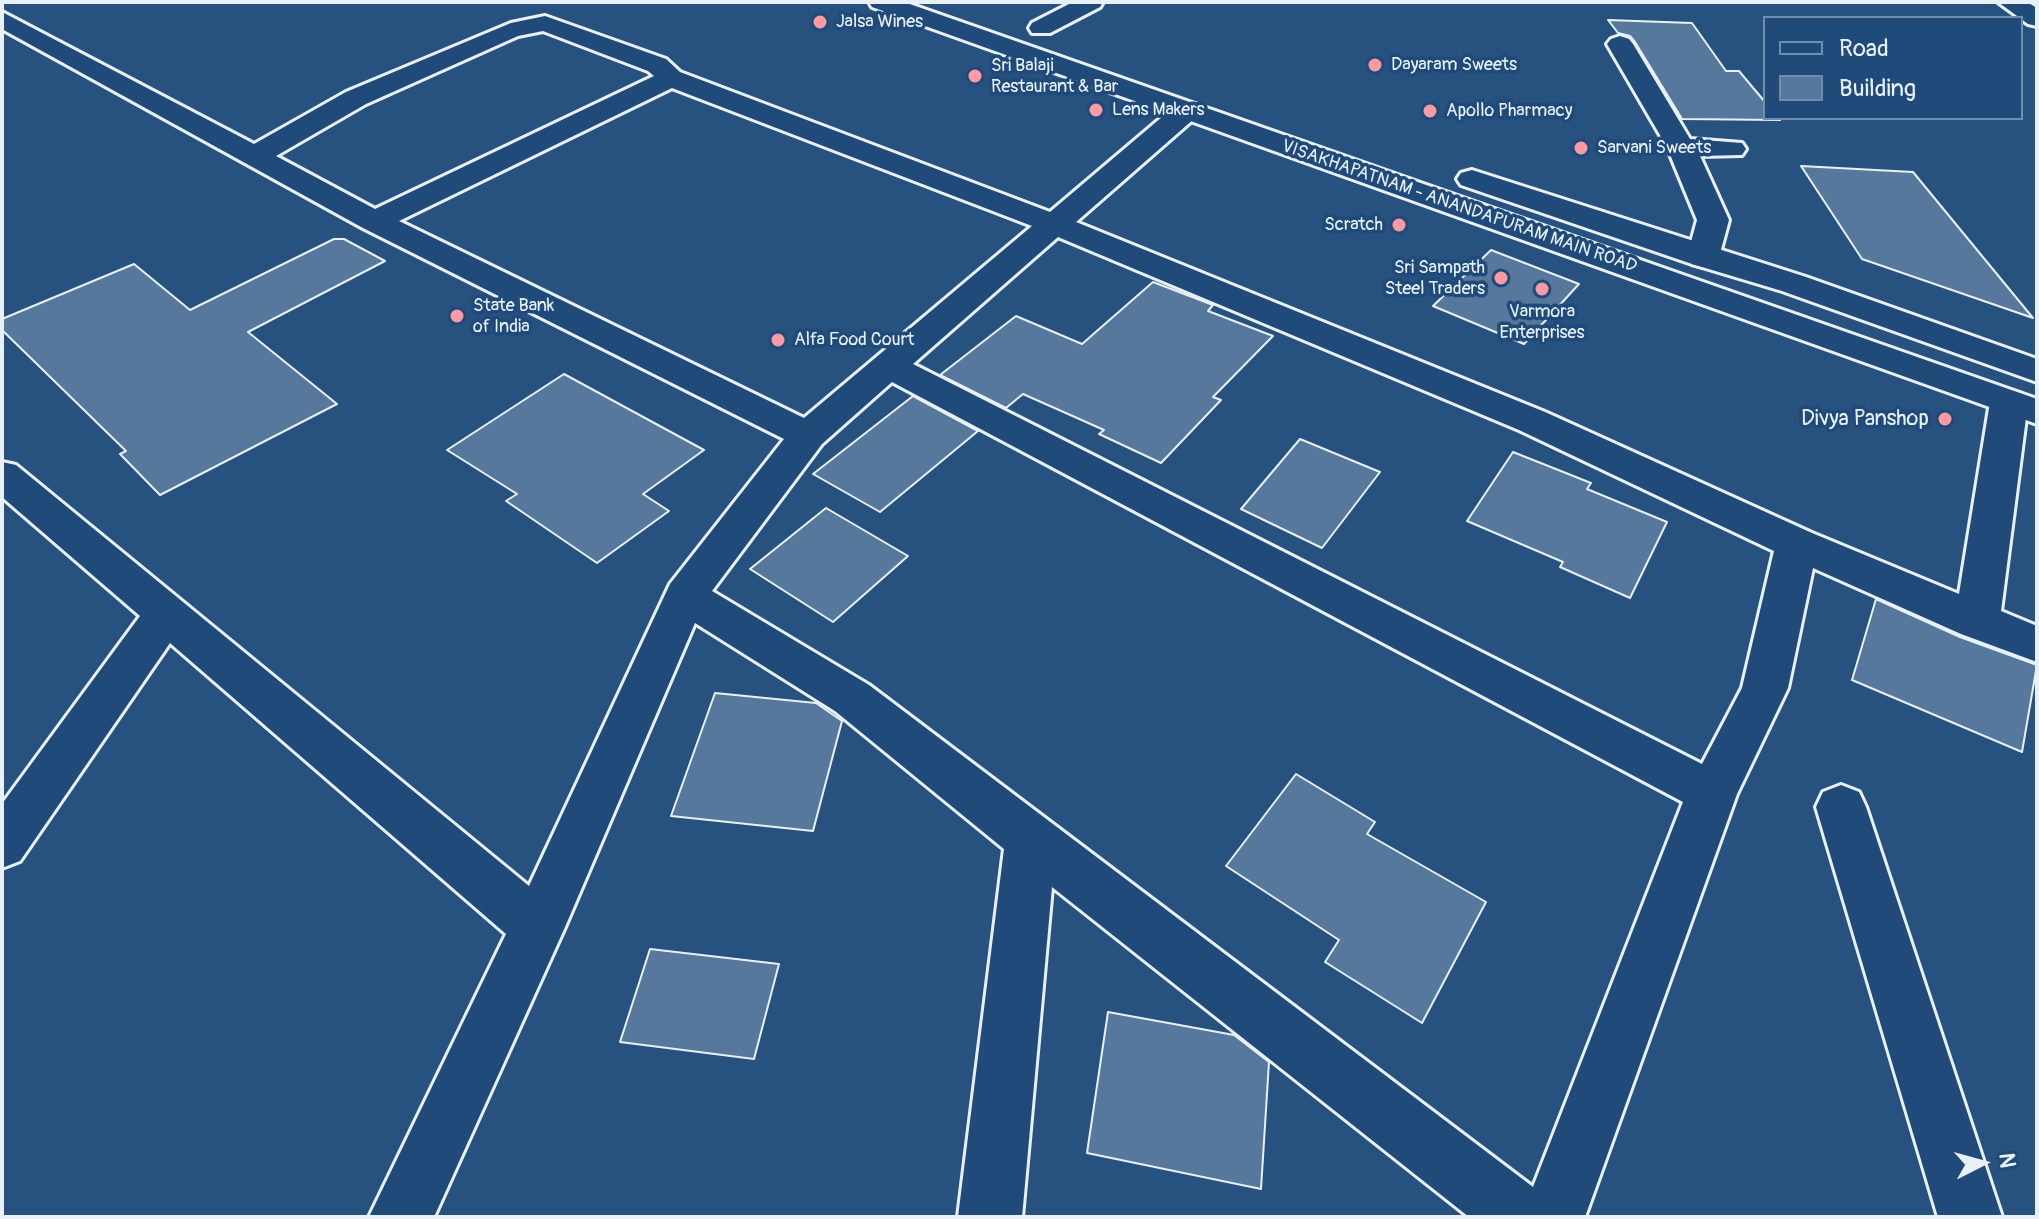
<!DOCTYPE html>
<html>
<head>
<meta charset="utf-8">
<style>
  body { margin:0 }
  #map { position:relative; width:2039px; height:1219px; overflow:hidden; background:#27517f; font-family:Pangolin,sans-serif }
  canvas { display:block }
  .frame { position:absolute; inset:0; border:4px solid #e8f1f8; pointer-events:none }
  .legend { position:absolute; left:1763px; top:16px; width:260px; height:104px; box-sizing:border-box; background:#1f4a7a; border:2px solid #6f8dac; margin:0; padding:10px 14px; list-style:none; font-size:24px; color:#e8f1f8 }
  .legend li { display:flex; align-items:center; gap:16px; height:40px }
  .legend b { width:40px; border:2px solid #6f8dac }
  .north { position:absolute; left:1943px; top:1123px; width:80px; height:80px; -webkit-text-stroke:6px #1f4a7a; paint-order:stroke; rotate:84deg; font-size:22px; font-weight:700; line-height:32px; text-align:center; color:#e8f1f8 }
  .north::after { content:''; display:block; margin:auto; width:28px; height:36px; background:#e8f1f8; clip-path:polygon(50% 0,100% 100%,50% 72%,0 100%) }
</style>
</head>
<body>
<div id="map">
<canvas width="2039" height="1219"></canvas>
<div class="frame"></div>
<ul class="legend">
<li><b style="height:10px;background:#1f4a7a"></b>Road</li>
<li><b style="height:22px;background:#57789d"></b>Building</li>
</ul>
<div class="north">N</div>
</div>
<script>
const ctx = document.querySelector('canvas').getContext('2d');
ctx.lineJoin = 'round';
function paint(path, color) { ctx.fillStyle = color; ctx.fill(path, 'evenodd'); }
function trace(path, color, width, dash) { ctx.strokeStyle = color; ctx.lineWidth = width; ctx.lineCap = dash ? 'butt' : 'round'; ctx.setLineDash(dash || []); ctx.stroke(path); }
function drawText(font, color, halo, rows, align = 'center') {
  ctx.font = font + ' Pangolin,sans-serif'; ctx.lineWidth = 7; ctx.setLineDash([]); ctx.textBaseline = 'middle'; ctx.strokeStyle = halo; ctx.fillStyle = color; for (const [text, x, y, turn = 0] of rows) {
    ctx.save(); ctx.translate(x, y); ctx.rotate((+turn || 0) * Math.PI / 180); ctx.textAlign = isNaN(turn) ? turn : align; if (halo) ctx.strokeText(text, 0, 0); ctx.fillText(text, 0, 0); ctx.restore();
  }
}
const building = new Path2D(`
  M1608,20l84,3 34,48h13l26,31v16l15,2 -98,-1 -47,-77 -5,-6 -12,-3z
  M1801,166l112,6 120,146 -171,-59z
  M334,239h10l41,22 -137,71 89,72 -177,91 -40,-41 6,-3 -124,-121v-11l132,-55 56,46z
  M1491,250l88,34 -55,60 -91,-38z
  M1153,282l60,23 -5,6 65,25 -60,61 8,3 -60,63 -62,-29 5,-4 -81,-36 -17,14 -66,-33 76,-59 66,28z
  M564,374l140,76 -61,44 26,17 -72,52 -91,-62 11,-7 -70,-44z
  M913,396l65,35 -98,81 -67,-38z
  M1300,439l80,33 -58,76 -81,-39z
  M1513,452l78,31 -4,6 80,33 -37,76 -70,-31 3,-5 -96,-41z
  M826,508l82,48 -75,66 -83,-53z
  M1876,599l84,38 77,28 -15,87 -170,-72z
  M715,693l101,10 26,18 -29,110 -142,-15z
  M1296,774l79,48 -8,12 119,68 -64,121 -97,-61 14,-22 -113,-74z
  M650,949l129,15 -25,95 -134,-17z
  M1108,1012l126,23 35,27 -8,127 -174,-36z`);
paint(building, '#57789d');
trace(building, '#e8f1f8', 2);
const street = new Path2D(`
  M1998,2h29l10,6v18l-9,-2z
  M2,12l252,132 92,-52 165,-69 34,-7 121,43 14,13 370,140 125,-106 10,-2 10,2 4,6 -4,6 -119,104 469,190 267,121 147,61 31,-192 6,-8 13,-4 13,4 6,8 -27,209 36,15v36l-76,-28 -148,-66 -25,120 -51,106 -152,423h-116l-417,-330 -30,330h-64l46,-368 -169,-138 -140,-88 -130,304 -131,290h-65l137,-283 -336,-291 -150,218 -18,7v-64l138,-188 -138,-119v-35l14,3 513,421 141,-302 114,-145 -421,-211 -361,-199zM543,31l105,40 6,5 -279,133 -99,-53 90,-52 152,-68zM672,88l360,138 -228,192 -405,-197zM1058,237l461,193 255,121 -32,137 -40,76 -789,-400zM892,382l791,420 -150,385 -664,-502 -157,-94 110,-147z
  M1620,36l9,3 4,5 57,95 52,4 4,6 -4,6 -42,1 29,64 -10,37 -5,7 -11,3 -11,-3 -5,-7 10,-37 -30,-73 -60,-103 4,-5z
  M1841,785l18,7 7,15 136,410h-64l-122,-410 7,-15z`);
const secondary = new Path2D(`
  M1073,2h30l-3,5 -50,26h-18l-3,-5 3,-5z`);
const primary = new Path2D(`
  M869,2h35l1133,397v25l-1165,-417z
  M1472,170l334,107 231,82v23l-255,-91 -90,-27 -231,-79 -4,-6 4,-6z`);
trace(street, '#e8f1f8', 6);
trace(secondary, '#e8f1f8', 6);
trace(primary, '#e8f1f8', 6);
paint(street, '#1f4a7a');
paint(secondary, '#1f4a7a');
paint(primary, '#1f4a7a');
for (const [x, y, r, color] of [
  [820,22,8,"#ff9aa2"],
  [1375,65,8,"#ff9aa2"],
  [975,76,8,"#ff9aa2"],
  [1096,110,8,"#ff9aa2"],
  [1430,111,8,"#ff9aa2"],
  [1581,148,8,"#ff9aa2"],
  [1399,225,8,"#ff9aa2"],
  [1501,278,8,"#ff9aa2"],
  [1542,289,8,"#ff9aa2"],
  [457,316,8,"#ff9aa2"],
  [778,340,8,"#ff9aa2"],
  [1945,419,8,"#ff9aa2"]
]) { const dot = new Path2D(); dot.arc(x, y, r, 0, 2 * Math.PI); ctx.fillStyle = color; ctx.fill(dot); trace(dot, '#1f4a7a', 3); }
drawText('18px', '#e8f1f8', '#1f4a7a', [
  ["Jalsa Wines",836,22],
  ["Dayaram Sweets",1391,65],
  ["Sri Balaji",991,66],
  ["Restaurant & Bar",991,87],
  ["Lens Makers",1112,110],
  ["Apollo Pharmacy",1446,111],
  ["Sarvani Sweets",1597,148],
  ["Scratch",1383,225,"right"],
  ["Sri Sampath",1485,268,"right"],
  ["Steel Traders",1485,289,"right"],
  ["State Bank",473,306],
  ["of India",473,327],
  ["Varmora",1542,312,"center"],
  ["Enterprises",1542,333,"center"],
  ["Alfa Food Court",794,340]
], 'left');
drawText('18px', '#e8f1f8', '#1f4a7a', [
  ["VISAKHAPATNAM - ANANDAPURAM MAIN ROAD",1459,207,19]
]);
drawText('22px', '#e8f1f8', '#1f4a7a', [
  ["Divya Panshop",1929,419]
], 'right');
</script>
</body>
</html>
